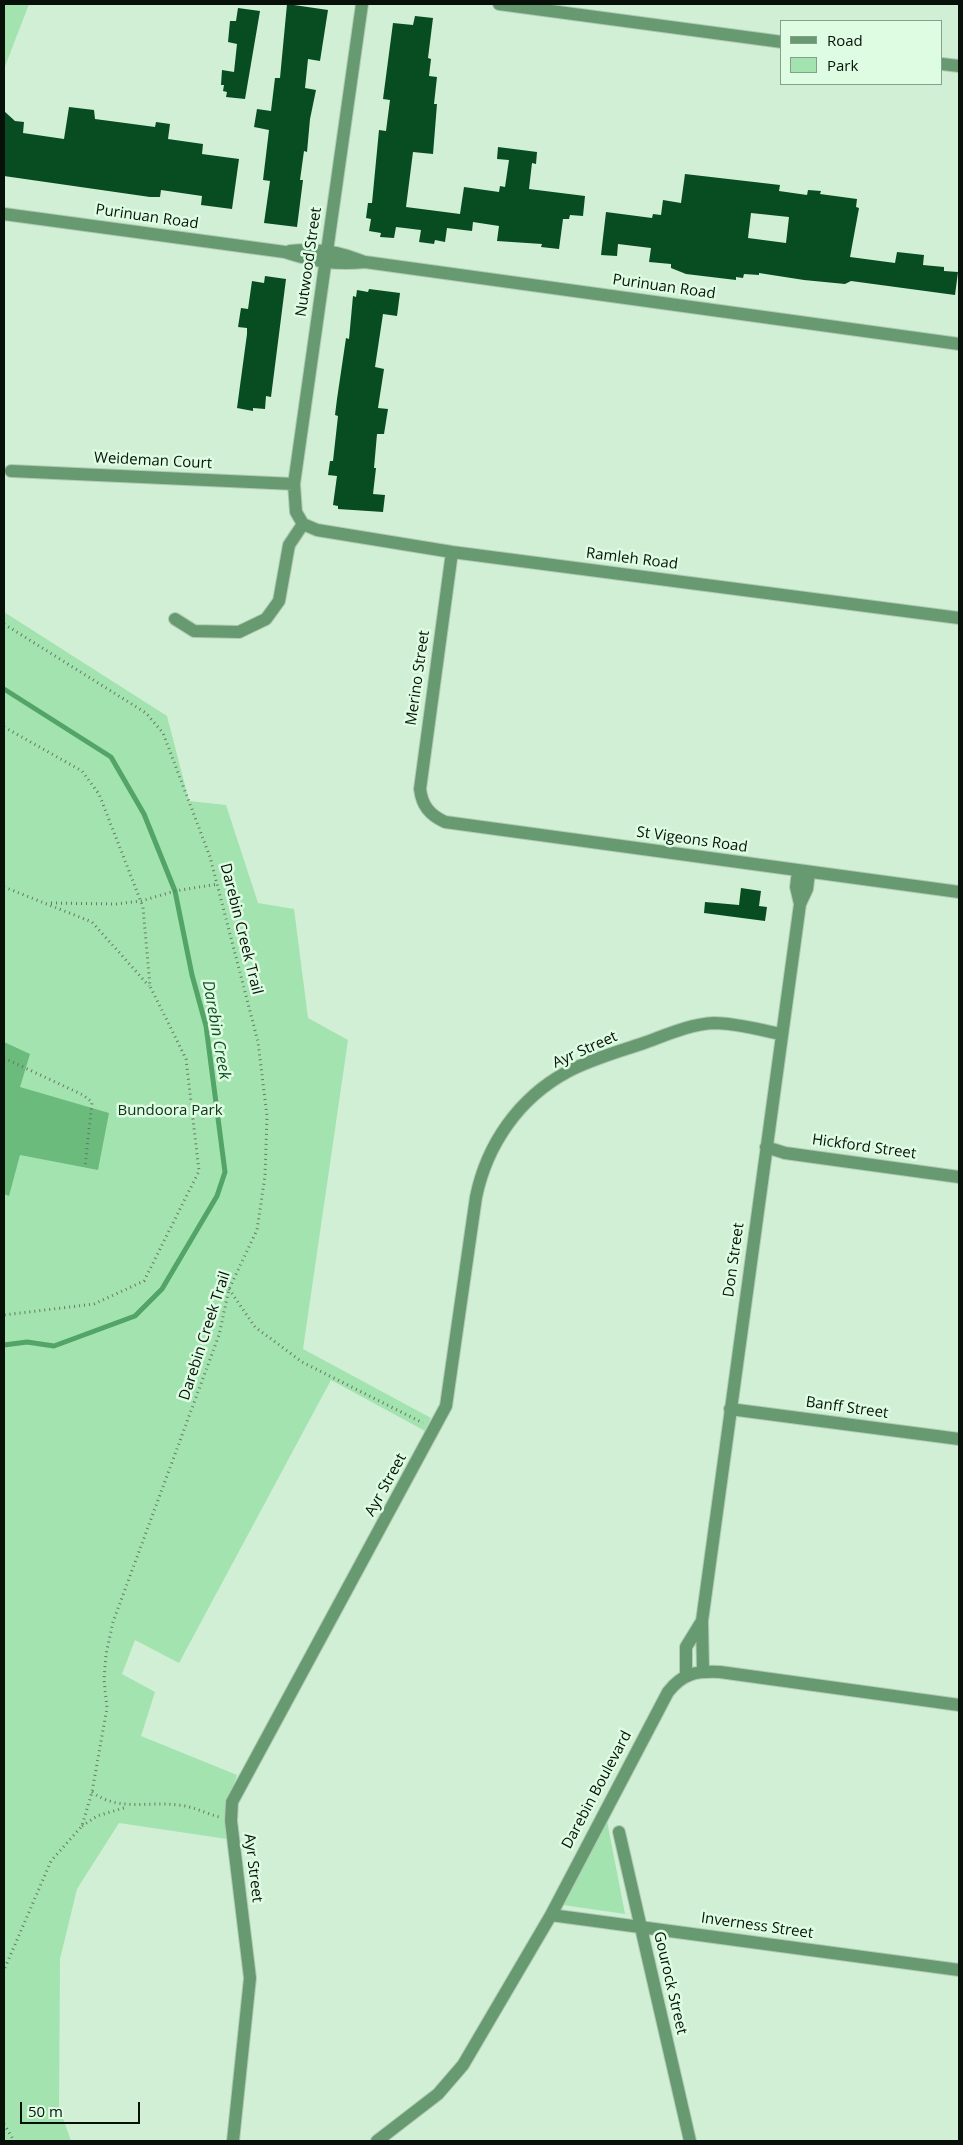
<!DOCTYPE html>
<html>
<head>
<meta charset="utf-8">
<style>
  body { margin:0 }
  #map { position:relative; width:963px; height:2145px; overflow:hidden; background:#d0efd5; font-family:"Open Sans",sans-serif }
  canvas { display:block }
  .frame { position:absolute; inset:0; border:5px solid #071109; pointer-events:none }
  .legend { position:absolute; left:780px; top:20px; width:162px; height:65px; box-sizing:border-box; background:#ddfce2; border:1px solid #879e8b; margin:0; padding:6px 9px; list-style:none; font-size:15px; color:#071109 }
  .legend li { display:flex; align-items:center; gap:10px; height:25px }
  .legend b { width:25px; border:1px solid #879e8b }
  .scale { position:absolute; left:20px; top:2102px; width:120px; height:22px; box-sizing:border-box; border:2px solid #071109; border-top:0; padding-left:6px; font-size:15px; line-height:18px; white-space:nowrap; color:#071109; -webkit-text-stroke:4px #ddfce2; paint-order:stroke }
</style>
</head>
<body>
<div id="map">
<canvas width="963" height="2145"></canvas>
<div class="frame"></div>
<ul class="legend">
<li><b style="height:6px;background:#689a72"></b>Road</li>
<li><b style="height:14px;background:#a3e3af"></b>Park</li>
</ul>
<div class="scale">50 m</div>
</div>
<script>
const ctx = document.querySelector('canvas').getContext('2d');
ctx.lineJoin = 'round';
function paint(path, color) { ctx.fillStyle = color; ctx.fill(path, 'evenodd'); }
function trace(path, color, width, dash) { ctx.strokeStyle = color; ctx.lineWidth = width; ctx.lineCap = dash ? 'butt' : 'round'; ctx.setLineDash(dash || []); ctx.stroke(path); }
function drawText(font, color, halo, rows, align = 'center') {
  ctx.font = font + ' "Open Sans",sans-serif'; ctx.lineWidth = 5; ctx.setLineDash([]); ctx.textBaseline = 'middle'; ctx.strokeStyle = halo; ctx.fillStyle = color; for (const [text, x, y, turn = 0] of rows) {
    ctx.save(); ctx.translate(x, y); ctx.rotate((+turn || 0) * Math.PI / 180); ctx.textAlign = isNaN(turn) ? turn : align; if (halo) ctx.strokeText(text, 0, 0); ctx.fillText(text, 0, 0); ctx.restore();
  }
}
paint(new Path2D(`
  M4,4h25l-25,65z
  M4,612l163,104 22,85 37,4 32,98 36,6 14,109 40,22 -45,309 128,69 -6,13 -94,-51 -152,283 -44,-23 -13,34 33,18 -14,44 96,39 -10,33v31l-108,-16 -42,66 -17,70 -1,148 12,34h-67z
  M607,1821l18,93 -62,-9z`), '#a3e3af');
paint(new Path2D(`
  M4,1042l26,12 -10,33 89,26 -11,57 -78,-15 -11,41 -5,-2z`), '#6bbb7d');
trace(new Path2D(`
  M4,689l107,68 33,57 31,77 17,84 14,51 19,146 -8,24 -55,93 -27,27 -81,30 -27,-4 -23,3`), '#53a467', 5);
paint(new Path2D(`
  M287,4l41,6 -8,51 -12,-2 -3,29 11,2 -6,29 -3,33 -3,-1 -4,29h3l-6,47 -33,-4 6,-42 -7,-1 6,-50 -15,-3 3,-18 14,2 4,-33h5z
  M238,8l22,3 -15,88 -19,-2 1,-5 -4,-1 1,-6h-3l1,-15 12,2 3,-28 -9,-2 2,-21h6z
  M415,16l18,2 -5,40 3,1 -2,17 8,1 -3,27h3l-4,50 -20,-2 -7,55 54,7 4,-27 35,5 1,-6 5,1 4,-27 -12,-1 1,-12 39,5 -1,12 -4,-1 -3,26 56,7 -2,20 -13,-1 -1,4h-6l-4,30 -18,-2 1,-3 -45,-3 2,-15 -26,-4 -1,9 -25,-3 -2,14 -10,-2 -1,4 -15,-2 2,-12 -25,-3 -2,11 -14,-1 1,-4 -12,-2 2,-12 -5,-1 2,-15h4l7,-73 7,1 4,-31 -7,-1 10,-76 20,2z
  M69,107l25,3 1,9 60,8 1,-5 14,2 -2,15 35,5 -1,10 37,5 -7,50 -31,-4 1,-9 -41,-6 -1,7h-10l-146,-21v-65l11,10 9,1 -1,11 41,6z
  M685,174l95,11 -1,6 28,4 1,-5 13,1 -1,3 37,5 -1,8 3,1 -9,49 45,6 2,-11 27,3 -1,10 21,2v4l14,1 -3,23 -104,-14 -6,3 -41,-4 -45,-7v2l-15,-1 -1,4 -7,-1v3l-50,-6 -15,-6v-4l-22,-2 2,-14 -33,-4 -1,12 -16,-1 5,-43 46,6 1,-4 8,1 2,-15 18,3zM751,213l38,4 -3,26 -38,-5z
  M265,276l21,3 -15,118 -5,-1 -1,13 -12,-1v3l-16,-3 10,-74v-6l-9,-1 3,-19 7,1 4,-28 12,2z
  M369,289l31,4 -3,23 -14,-2 -8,53 9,2 -6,39 10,1 -4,25h-7l-3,34h2l-3,26 12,1 -2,17 -45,-3v-3l-5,-1 4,-29 -9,-1 2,-14h3l5,-45 -3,-1 2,-16 9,-61 3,1 4,-43 3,1 1,-7 11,2z
  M741,888l20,3 -2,15 8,1 -2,14 -61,-8 1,-11 34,3z`), '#084c21');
const street = new Path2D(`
  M499,4l283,38
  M942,64l17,2
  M4,214l281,38c27,9 51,13 80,10l594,82
  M290,251c26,-3 48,0 72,10
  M11,471l283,13
  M303,524l14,6 135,22 507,66
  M303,524l-7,-12 -2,-28 68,-480
  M452,552l-32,237c2,17 10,26 25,33l514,70
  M175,619l19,12 45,1 27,-13 13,-18 10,-56 14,-21
  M798,871l-2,16 4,17
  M766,1147l19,6 174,24
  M730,1409l229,30
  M703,1671l-1,-50 98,-717 7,-15 2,-16
  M686,1674v-27l16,-26
  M619,1832l71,309
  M551,1915l408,55
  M233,2141l17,-163 -19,-157 1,-19 214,-396 30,-209c11,-53 43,-99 91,-125 22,-12 50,-20 74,-28 23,-8 48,-20 73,-21 22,0 46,7 67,11
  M377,2141l61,-47 25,-29 88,-150 117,-223c15,-19 28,-21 52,-20l239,33`);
trace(street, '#b0cbb4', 14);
trace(new Path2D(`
  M4,624l142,89 17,20 47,124 48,185 9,74 -2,60 -8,54 -28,59 -10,46 -106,287 -7,32 -2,26 3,28 -15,84 -10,34 -31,35 -47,109
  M4,727l78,44 17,23 44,113 7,79 36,73 13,112 -55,110 -50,23 -90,11
  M4,887l88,35 57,64
  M51,903l65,1 25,-3 34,-10 43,-7
  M4,1058l79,37 9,7 -7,65
  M229,1289l26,38 47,35 121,61
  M92,1792c27,20 55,9 86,13 14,1 27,8 41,12
  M82,1826l15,-10 30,-9
  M4,2124l10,17`), '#657968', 3, [1, 4]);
trace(street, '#689a72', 12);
drawText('15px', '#071109', '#ddfce2', [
  ["Purinuan Road",147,217,8],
  ["Nutwood Street",309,262,-82],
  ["Purinuan Road",664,287,8],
  ["Weideman Court",153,461,3],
  ["Ramleh Road",632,559,7],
  ["Merino Street",418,678,-82],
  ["St Vigeons Road",692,840,8],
  ["Darebin Creek Trail",241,929,76],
  ["Ayr Street",585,1050,-24],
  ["Hickford Street",864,1147,8],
  ["Don Street",734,1260,-82],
  ["Darebin Creek Trail",205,1336,-72],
  ["Banff Street",847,1408,8],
  ["Ayr Street",386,1485,-61],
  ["Darebin Boulevard",597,1790,-62],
  ["Ayr Street",253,1868,83],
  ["Inverness Street",757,1926,8],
  ["Gourock Street",670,1983,77]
]);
drawText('15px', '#11331a', '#ddfce2', [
  ["Bundoora Park",170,1111]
]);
drawText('italic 16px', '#104c23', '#ddfce2', [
  ["Darebin Creek",216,1030,80]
]);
</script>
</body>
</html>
